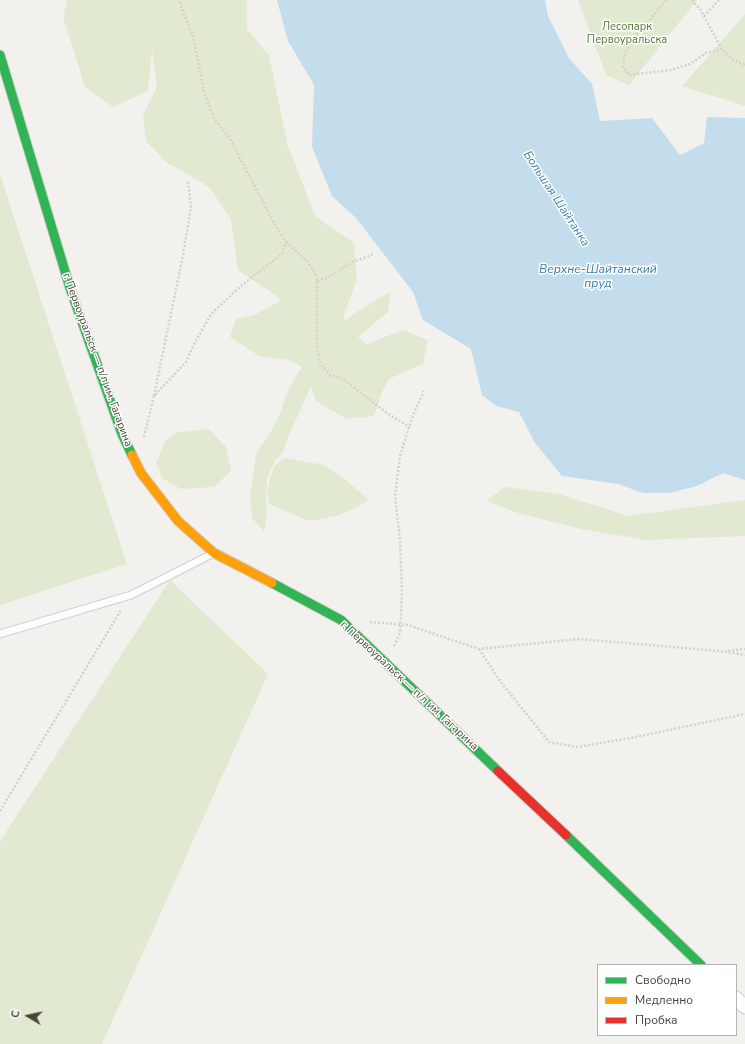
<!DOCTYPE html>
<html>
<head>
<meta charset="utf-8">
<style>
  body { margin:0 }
  #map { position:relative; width:745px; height:1044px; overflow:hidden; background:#f3f1ee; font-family:"Nunito Sans",sans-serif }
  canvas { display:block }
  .legend { position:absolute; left:597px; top:964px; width:140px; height:72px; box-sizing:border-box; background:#fff; border:1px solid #b6b4b0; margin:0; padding:5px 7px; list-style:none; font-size:12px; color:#49433a }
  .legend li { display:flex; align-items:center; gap:8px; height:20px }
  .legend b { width:20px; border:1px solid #b6b4b0 }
  .north { position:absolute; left:8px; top:996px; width:40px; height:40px; -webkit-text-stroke:3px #fff; paint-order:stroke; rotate:279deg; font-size:11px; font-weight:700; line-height:16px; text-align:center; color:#49433a }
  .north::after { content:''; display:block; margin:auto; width:14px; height:18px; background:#49433a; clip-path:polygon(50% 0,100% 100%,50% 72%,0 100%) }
</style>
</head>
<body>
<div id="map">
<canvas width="745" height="1044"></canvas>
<ul class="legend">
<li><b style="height:5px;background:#30b455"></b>Свободно</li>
<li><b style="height:5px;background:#ff9f0a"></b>Медленно</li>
<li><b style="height:5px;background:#e5322d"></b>Пробка</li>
</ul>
<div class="north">С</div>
</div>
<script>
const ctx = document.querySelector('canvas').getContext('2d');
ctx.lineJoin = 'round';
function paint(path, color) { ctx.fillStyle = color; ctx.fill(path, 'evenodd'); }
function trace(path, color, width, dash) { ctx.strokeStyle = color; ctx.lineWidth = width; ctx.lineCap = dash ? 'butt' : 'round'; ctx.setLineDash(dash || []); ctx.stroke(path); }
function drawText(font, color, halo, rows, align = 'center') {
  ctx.font = font + ' "Nunito Sans",sans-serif'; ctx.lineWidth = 3; ctx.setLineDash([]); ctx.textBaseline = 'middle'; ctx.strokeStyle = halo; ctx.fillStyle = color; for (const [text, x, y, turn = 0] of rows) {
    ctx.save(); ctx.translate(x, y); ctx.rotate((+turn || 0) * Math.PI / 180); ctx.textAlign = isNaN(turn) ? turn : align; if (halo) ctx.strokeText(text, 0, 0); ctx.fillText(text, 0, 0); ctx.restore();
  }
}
paint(new Path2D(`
  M67,0h180v29l22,26 18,88 28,73 39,27 3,36 -12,33 -2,10 15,-11 33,-20 -3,21 -30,25 9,7 36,-14 25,10 -5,24 -34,15 -7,13 -8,24 -28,3 -30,-18 -5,-15 -24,54 -4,12 -8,9 -8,17 -1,20 1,20 -3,14 -12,-14 -2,-21 6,-44 12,-16 13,-25 4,-15 9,-18 8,-12 -12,-7 -31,-4 -29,-19 6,-18 18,-4 28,-15 -44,-30 -7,-51 -22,-32 -43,-25 -20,-21 -3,-26 14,-28 -5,-38 -4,42 -35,16 -28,-20 -22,-70z
  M578,0h119l-68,85 -23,-10z
  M745,14v92l-63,-20z
  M0,174l127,390 -127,41z
  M209,429l17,18 5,24 -17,16 -33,2 -18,-10 -7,-16 10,-23 12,-8z
  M285,458l39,7 22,15 23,20 -19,11 -14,5 -27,5 -40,-17 -2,-14 7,-24z
  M505,487l54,7 69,22 117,-16v36l-99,4 -65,-11 -60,-15 -35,-13z
  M170,580l98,94 -166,370h-102v-203z`), '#e1ead1');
paint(new Path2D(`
  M277,0h268l3,16 21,42 23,26 8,37 52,-3 28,37 24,-12 3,-26 38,1v362l-22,-7 -26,13 -27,7h-27l-25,-9 -56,-8 -27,-33 -16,-31 -23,-6 -14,-11 -11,-46 -48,-29 -10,-28 -57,-74 -24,-22 -20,-49 2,-62 -26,-44z`), '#c3dded');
const lane = new Path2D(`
  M0,634l131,-39 81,-41`);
const street = new Path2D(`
  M736,998l9,9`);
const fast = new Path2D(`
  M0,55l70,233 52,146 10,21
  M272,583l69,37 157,151
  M566,835l135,130`);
const slow = new Path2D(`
  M132,455l9,18 37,48 36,32 58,30`);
const jam = new Path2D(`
  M498,771l68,64`);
trace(lane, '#d1cfcc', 9);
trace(street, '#d1cfcc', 15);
trace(fast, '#d2cec6', 11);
trace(slow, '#d2cec6', 11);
trace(jam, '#d2cec6', 11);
trace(new Path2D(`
  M666,0l-20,25 -11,11 -10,17 -2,14 6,8 42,-5 19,-6 16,-11 16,-4
  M692,0l8,9 22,40 11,11 12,5
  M704,16l15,-16
  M286,242l22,20 9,15v71l3,15 10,12 11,3 10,7 37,29 22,13
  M317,281c14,-4 20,-10 32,-17 7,-4 17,-6 24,-10
  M154,396l29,-141 8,-48 -3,-25
  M144,437l10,-41 32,-34 9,-20 17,-29 30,-28 40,-31 4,-12 -11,-17 -45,-86 -16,-21 -10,-26 -10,-52 -15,-40
  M370,622l38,3 71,24 100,-10 141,12 25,4
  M394,646l6,-13 2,-40 -2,-53 -5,-44 5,-40 13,-41 11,-24
  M479,649l21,32 49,61 28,5 54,-9 114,-24
  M728,651l17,-2
  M0,811l121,-201`), '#d3d1cc', 2.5, [2, 2]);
trace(lane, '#fdfdfc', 7);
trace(street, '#fdfdfc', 13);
trace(fast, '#30b455', 9);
trace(slow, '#ff9f0a', 9);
trace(jam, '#e5322d', 9);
drawText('11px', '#4e7731', '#fff', [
  ["Лесопарк",627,27],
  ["Первоуральска",627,40]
]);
drawText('11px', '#49433a', '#fff', [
  ["г. Первоуральск — п/л им. Гагарина",97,360,70],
  ["г. Первоуральск — п/л им. Гагарина",409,686,43]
]);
drawText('italic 12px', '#397ca6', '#fff', [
  ["Большая Шайтанка",556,199,57],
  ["Верхне-Шайтанский",598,270],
  ["пруд",598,284]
]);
</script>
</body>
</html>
